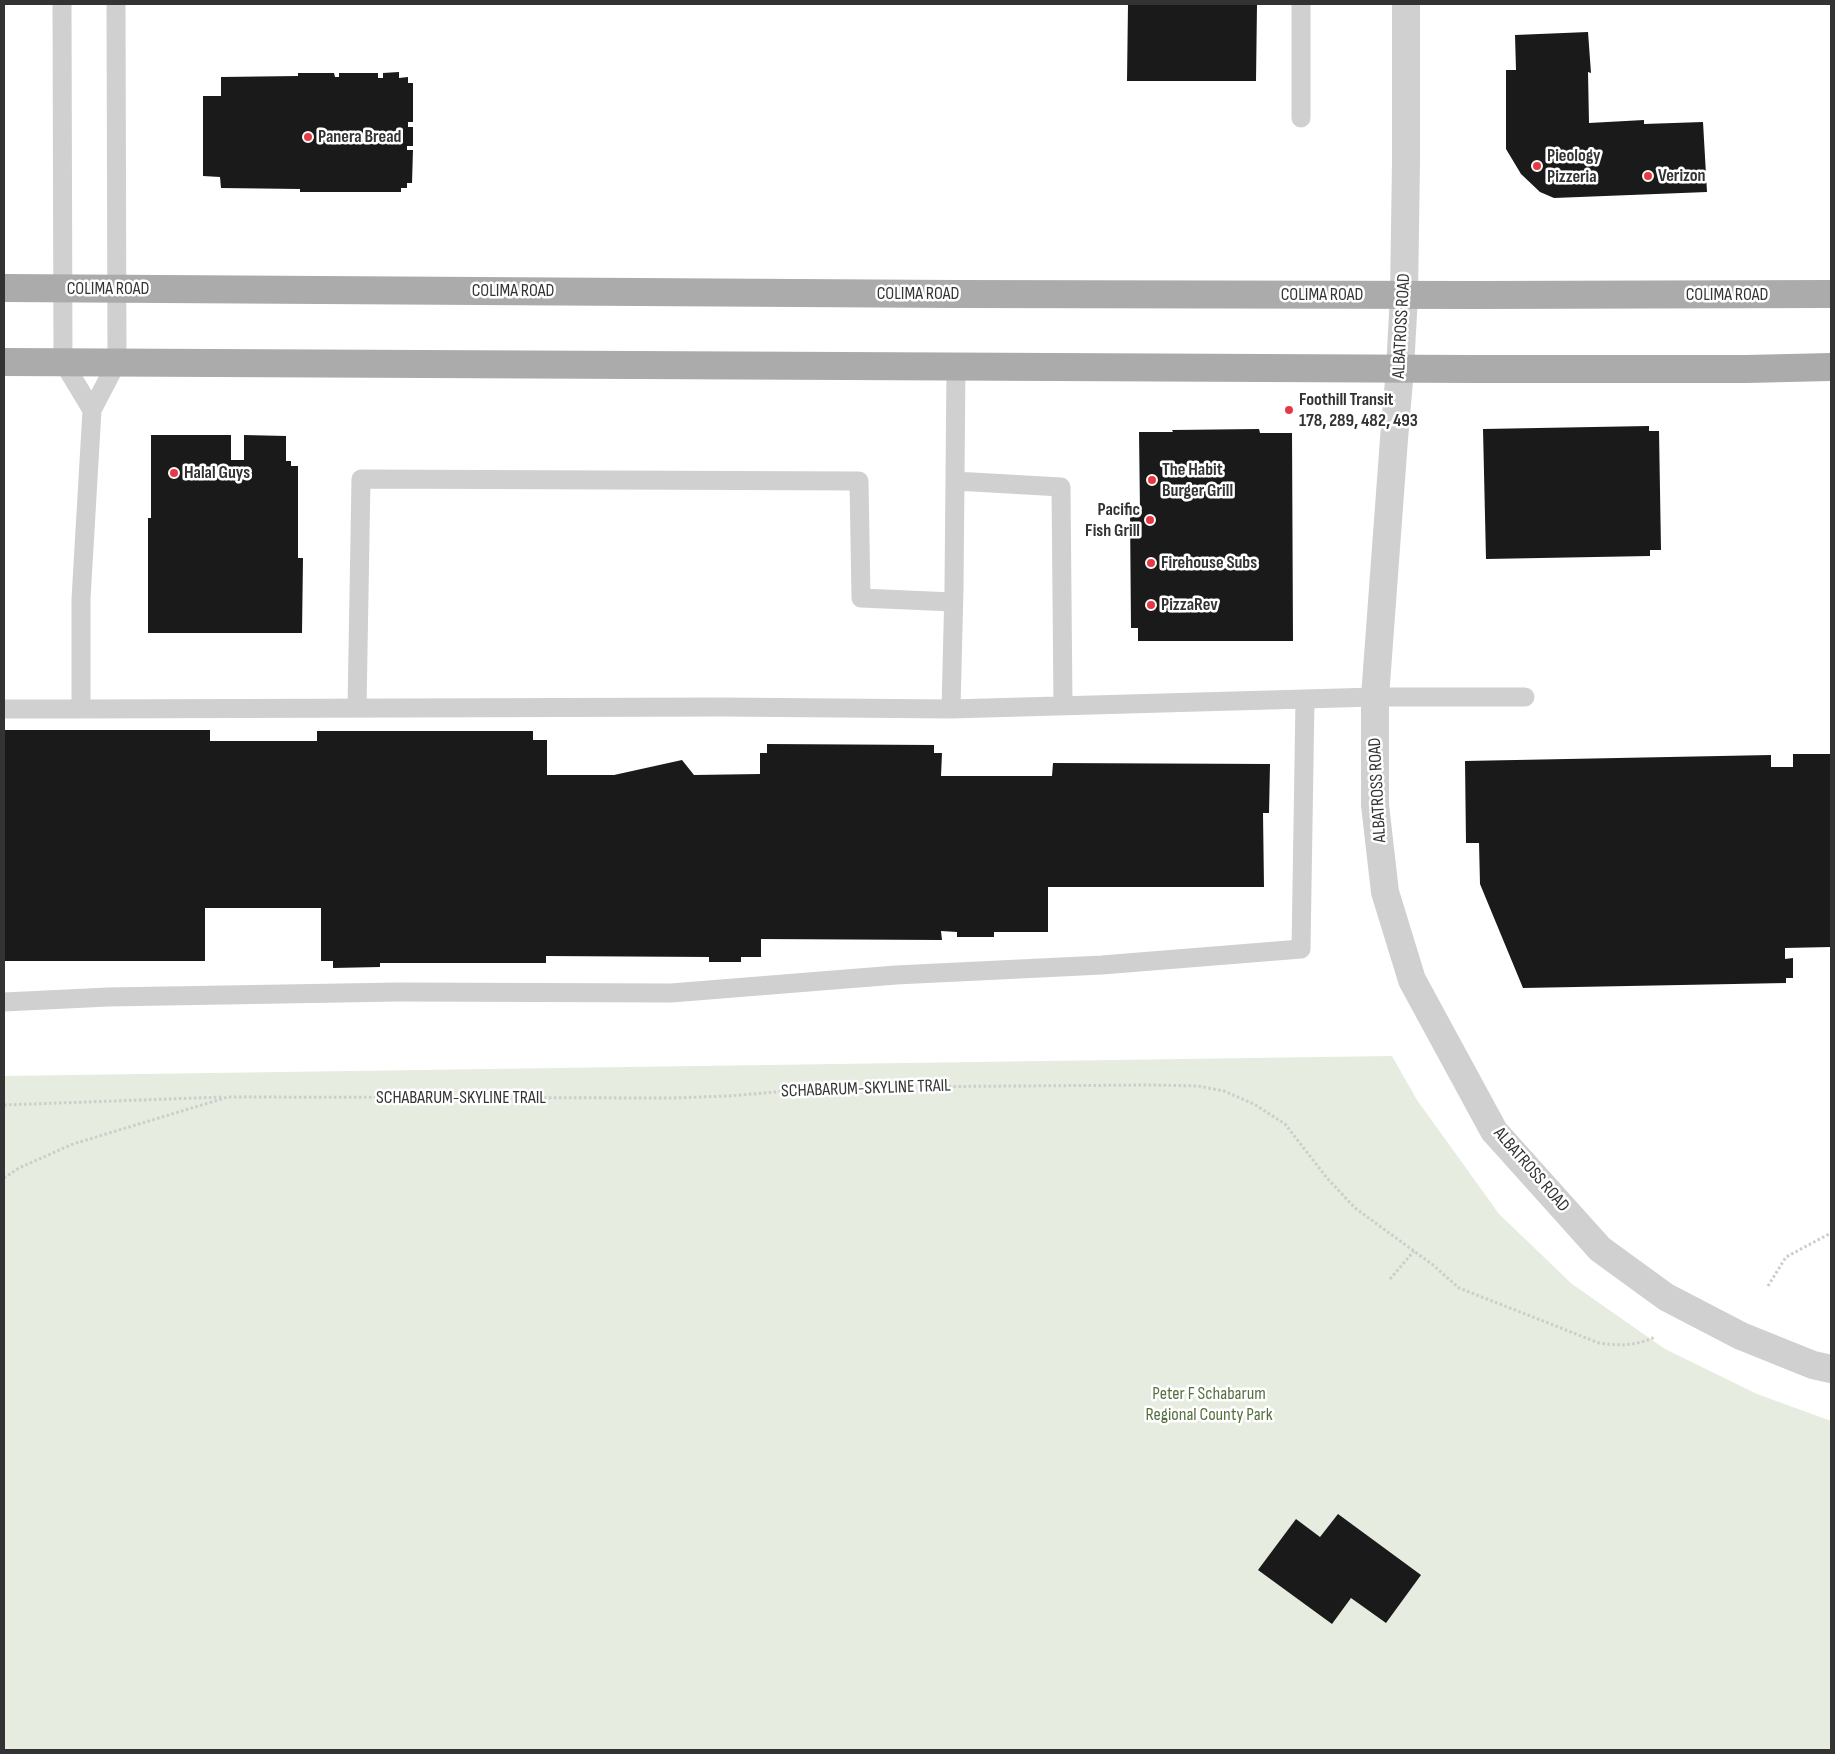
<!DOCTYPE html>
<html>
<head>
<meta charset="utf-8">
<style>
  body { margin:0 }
  #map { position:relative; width:1835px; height:1754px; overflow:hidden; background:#fff; font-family:"Sofia Sans Condensed",sans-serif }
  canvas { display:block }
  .frame { position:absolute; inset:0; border:5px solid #333; pointer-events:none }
</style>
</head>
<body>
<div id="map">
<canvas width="1835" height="1754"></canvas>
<div class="frame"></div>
</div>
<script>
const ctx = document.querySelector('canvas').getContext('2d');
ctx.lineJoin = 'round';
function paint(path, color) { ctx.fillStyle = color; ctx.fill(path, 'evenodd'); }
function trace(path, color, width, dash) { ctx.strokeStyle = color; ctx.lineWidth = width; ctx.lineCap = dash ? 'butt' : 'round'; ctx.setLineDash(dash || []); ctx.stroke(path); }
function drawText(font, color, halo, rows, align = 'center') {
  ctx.font = font + ' "Sofia Sans Condensed",sans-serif'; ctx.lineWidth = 5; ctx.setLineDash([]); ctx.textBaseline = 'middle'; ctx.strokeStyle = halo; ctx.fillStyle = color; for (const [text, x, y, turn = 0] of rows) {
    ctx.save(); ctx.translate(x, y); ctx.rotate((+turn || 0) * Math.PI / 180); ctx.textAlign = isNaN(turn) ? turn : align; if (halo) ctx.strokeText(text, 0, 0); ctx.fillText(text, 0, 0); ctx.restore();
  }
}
paint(new Path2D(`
  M1392,1056l25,44 82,114 73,70 93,65 92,45 74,27v329h-1827v-674z`), '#e6ecdf');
paint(new Path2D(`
  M1128,4h129l-1,77h-129z
  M1588,32l3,41 -3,-1 1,51 55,-3v4l59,-2 4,70 -153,6 -14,-6 -19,-18 -15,-25v-79h10l-1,-35z
  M399,72v6l9,-1v6h5v39h-5v5h5v19h-6v4h6l-1,33h-5v5h-6v4h-101v-3l-79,-1 -1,-11 -17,-1v-80h18v-19l77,-1v-3h36l1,4h4v-4h39v5h5v-5z
  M1649,426v5h10l2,119h-11v6l-164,3 -3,-130z
  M1259,429l1,4h32l1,208h-155v-13h-7l-1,-117h10l-1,-79h34l-1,-2z
  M151,435h80v25h13v-25l42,1v25h5v5h7v92h5l-1,75h-154v-115h3z
  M4,730h206v11h107v-10h216v9h14v35h67l68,-15 12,15 66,-1v-21h7v-9l167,1v8h8l-1,23h111l1,-13 217,1 -1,49h-6l1,74h-216v45h-54v5h-37v-5l-16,-1 1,9 -181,-1v18h-20v5h-32v-5l-163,-1v7h-166v4l-47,1v-7h-12v-53h-116v53h-201z
  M1793,754h38v193l-46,1v11l8,-1v20h-7v5l-263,5 -43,-104 -1,-41h-13l-1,-82 306,-6v12h22z
  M1338,1514l83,61 -35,48 -35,-25 -19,26 -74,-54 38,-51 24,18z`), '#1a1a1a');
trace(new Path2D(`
  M4,1105l219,-8
  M4,1178l15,-10 54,-24 155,-47 443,1 58,-2 82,-7 72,-2 269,-2 46,1 26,5 30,13 31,20 42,54 28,30 78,57 26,23 140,55c22,3 36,3 56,-6
  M1390,1279l24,-28
  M1768,1286l18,-29 45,-24`), '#cdcdcd', 3, [2.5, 2.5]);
trace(new Path2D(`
  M62,4l1,358 29,48
  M116,4l1,358 -25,48 -11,189v110l641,-2 229,2 3,-121 2,-222
  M1301,118v-114
  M955,481l106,6 2,219
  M357,708l4,-229 498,2 2,117 92,4
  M4,709h77
  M951,709l424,-12h150
  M4,1002l104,-5 291,-5 272,1 225,-18 206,-10 199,-16 4,-250`), '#d0d0d0', 19);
trace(new Path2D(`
  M1404,295l-4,74 -6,70 -19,258v108l10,87 27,88 82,151 106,118 66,48 75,39 72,29 18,4`), '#d0d0d0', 28);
trace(new Path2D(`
  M1404,295l2,-132v-159`), '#d0d0d0', 28);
trace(new Path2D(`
  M4,288l950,6 521,1 356,-1
  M4,362l1469,7h273l85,-2`), '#ababab', 28);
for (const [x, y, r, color] of [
  [308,137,5,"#e63946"],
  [1537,166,5,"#e63946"],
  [1648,176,5,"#e63946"],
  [1289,410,5,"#e63946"],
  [174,473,5,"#e63946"],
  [1152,480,5,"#e63946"],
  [1150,520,5,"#e63946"],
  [1151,563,5,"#e63946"],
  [1151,605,5,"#e63946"]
]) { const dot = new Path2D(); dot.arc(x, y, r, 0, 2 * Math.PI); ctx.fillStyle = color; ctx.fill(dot); trace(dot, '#fff', 2); }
drawText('bold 18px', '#333', '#fff', [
  ["Panera Bread",318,137],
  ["Pieology",1547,156],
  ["Pizzeria",1547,177],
  ["Verizon",1658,176],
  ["Foothill Transit",1299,400],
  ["178, 289, 482, 493",1299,421],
  ["The Habit",1162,470],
  ["Burger Grill",1162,491],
  ["Halal Guys",184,473],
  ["Pacific",1140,510,"right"],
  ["Fish Grill",1140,531,"right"],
  ["Firehouse Subs",1161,563],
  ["PizzaRev",1161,605]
], 'left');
drawText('18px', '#333', '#fff', [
  ["COLIMA ROAD",108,289],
  ["COLIMA ROAD",513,291],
  ["COLIMA ROAD",918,294],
  ["COLIMA ROAD",1322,295],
  ["COLIMA ROAD",1727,295],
  ["ALBATROSS ROAD",1402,326,-87],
  ["ALBATROSS ROAD",1378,790,-93],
  ["SCHABARUM-SKYLINE TRAIL",866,1089,-2],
  ["SCHABARUM-SKYLINE TRAIL",461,1098],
  ["ALBATROSS ROAD",1531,1170,49]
]);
drawText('18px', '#56703f', '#fff', [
  ["Peter F Schabarum",1209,1394],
  ["Regional County Park",1209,1415]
]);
</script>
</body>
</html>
